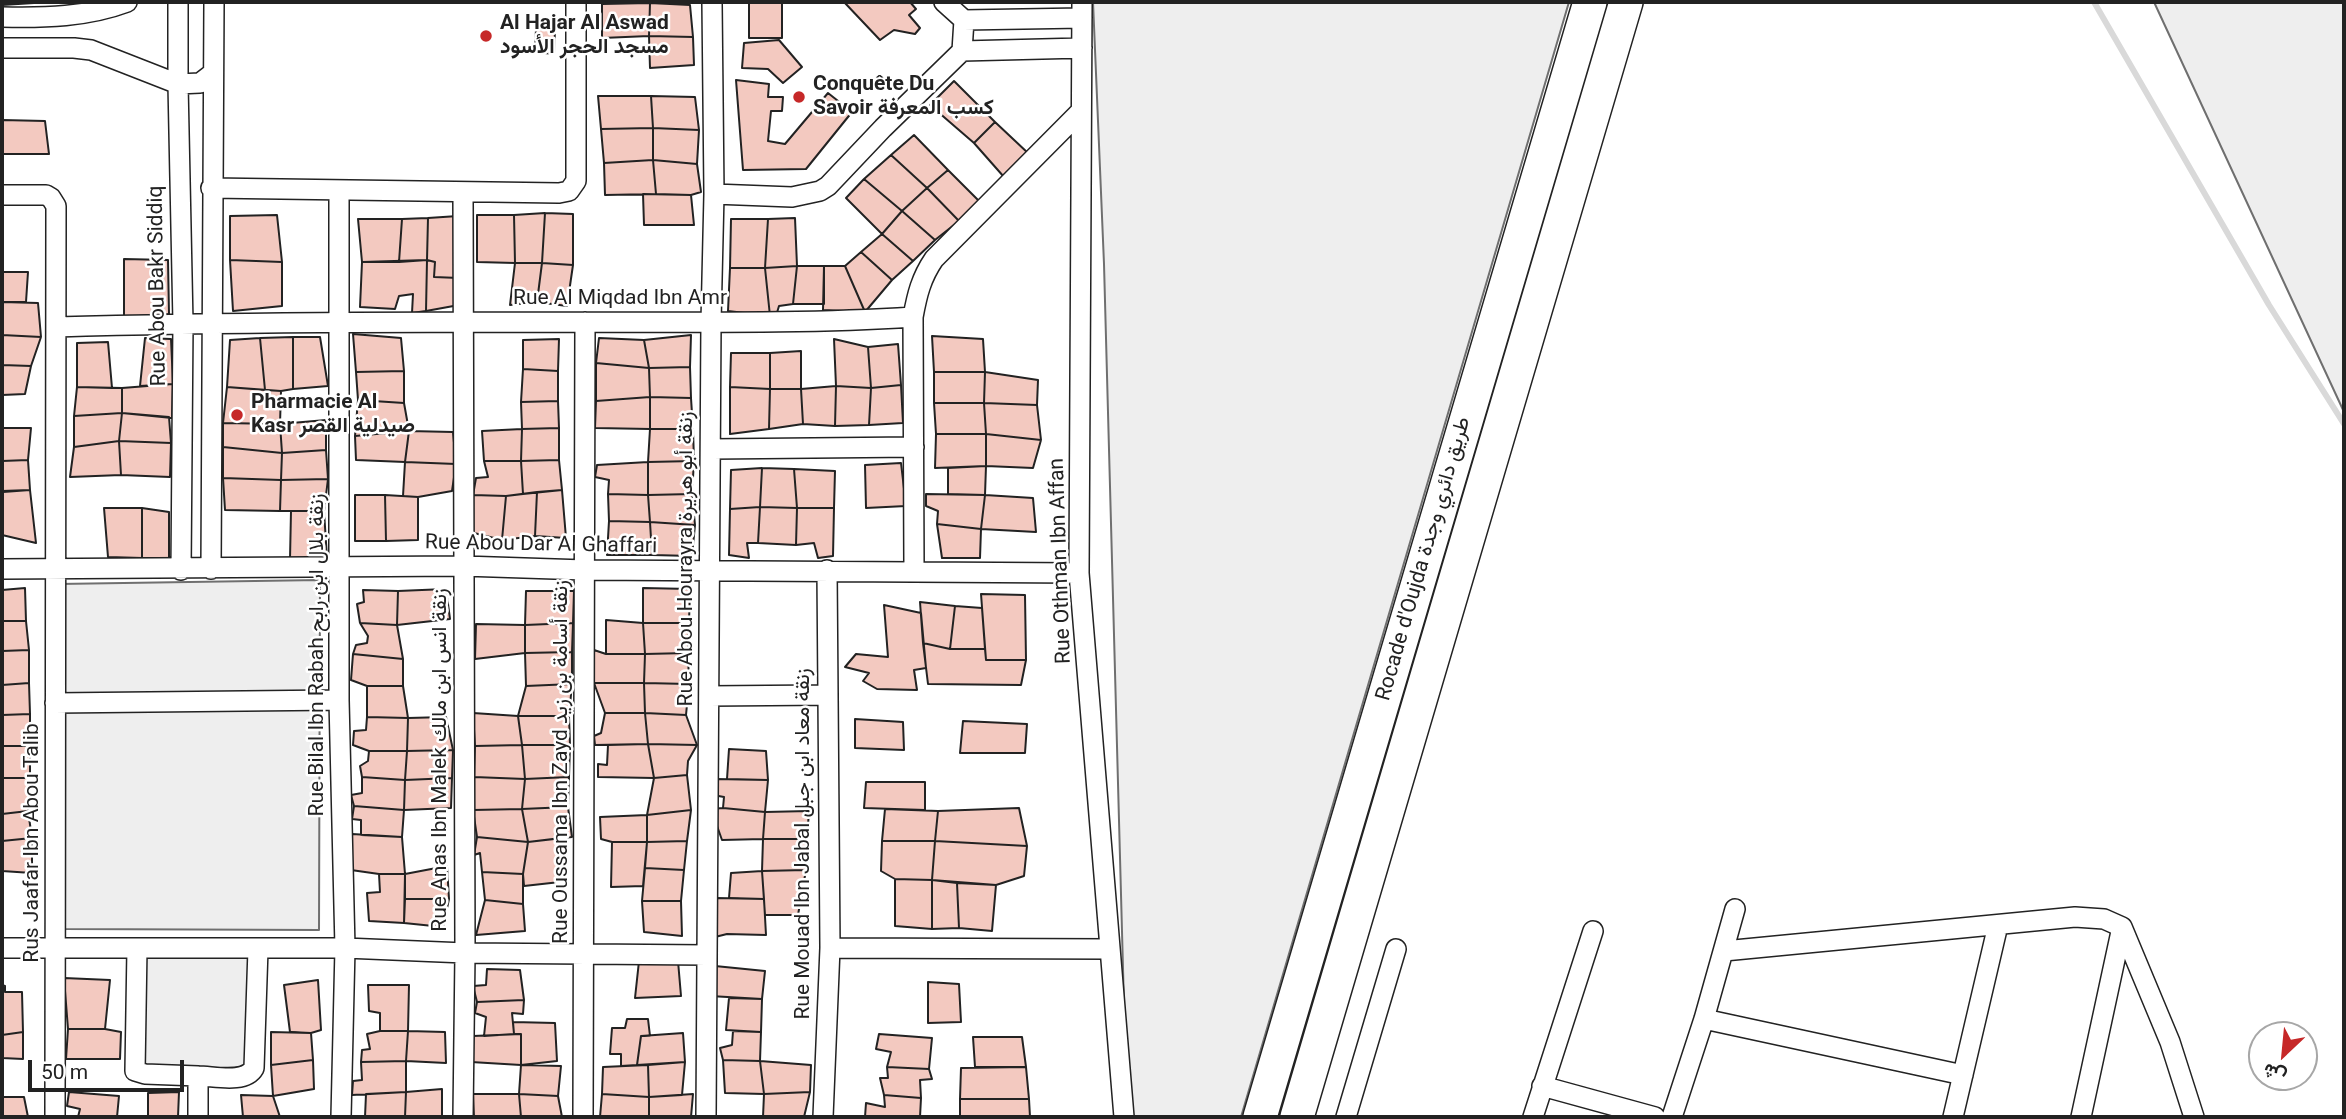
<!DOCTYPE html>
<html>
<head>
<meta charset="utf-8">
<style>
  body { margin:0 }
  #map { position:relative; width:2346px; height:1119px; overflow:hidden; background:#fff; font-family:Roboto,Vazirmatn,sans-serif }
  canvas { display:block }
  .frame { position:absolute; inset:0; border:4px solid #222; pointer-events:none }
  .north { position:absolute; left:2248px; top:1021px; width:70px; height:70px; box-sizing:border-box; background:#fff; border:2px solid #a7a7a7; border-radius:50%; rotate:206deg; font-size:19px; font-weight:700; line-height:28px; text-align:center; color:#222 }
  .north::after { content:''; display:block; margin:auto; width:24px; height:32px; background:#c62828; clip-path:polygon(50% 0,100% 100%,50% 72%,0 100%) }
  .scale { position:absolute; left:28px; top:1060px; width:156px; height:32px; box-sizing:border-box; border:4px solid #222; border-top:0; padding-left:9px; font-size:21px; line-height:24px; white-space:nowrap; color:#222; -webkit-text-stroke:5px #fff; paint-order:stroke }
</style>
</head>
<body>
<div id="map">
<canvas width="2346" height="1119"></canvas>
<div class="frame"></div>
<div class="north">ش</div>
<div class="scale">50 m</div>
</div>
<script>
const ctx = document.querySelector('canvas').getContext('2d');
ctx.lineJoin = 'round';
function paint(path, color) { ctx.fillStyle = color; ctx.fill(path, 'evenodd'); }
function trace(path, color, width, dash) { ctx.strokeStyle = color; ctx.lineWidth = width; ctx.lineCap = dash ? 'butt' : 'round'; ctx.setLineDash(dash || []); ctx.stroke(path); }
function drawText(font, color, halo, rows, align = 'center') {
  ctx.font = font + ' Roboto,Vazirmatn,sans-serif'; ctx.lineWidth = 5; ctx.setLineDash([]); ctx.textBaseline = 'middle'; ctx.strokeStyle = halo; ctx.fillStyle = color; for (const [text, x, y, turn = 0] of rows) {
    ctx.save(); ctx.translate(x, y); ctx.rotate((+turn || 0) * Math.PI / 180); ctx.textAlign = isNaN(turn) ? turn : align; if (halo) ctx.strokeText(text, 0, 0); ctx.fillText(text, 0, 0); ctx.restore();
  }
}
const green = new Path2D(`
  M1093,2h476l-328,1115h-114l-23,-853z
  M2154,2h190v410z
  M320,580l-1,350 -255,-1 -6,-345z
  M138,956l115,2 -2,112 -115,-4z`);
paint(green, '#eee');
trace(green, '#6f6f6f', 2);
trace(new Path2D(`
  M2094,2l175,303 75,119`), '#d9d9d9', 6);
const building = new Path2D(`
  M2,2h48l-48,3z
  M602,2h48v1l-48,1z
  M749,2h33v36h-33z
  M844,2h66l6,7 -7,6 11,13 -5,6 -21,-4 -14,10z
  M650,3l40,2 3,32 -44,-1z
  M650,3l-1,33 -47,2v-34z
  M536,29l19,1 -1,24 -19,-2z
  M649,36l44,1 1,28 -44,3z
  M779,40l23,27 -19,16 -15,-14 -26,-1 2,-25z
  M736,80l33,4 -1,13h15l-1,14h-11l-3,30 17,3 43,-51 24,19 -46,57 -63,1z
  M954,81l41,41 -21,21 -44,-38z
  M598,96h53l2,32 -52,1z
  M651,96l44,1 4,33 -46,-2z
  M2,120l43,1 4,33h-47z
  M995,122l34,32 -25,23 -30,-34z
  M653,128v32l-49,3 -3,-34z
  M653,128l46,2 -2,34 -44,-4z
  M914,135l34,35 -21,18 -36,-33z
  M891,155l36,33 -25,23 -38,-32z
  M653,160l3,34 -51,1 -1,-32z
  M653,160l44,4 4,28 -10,3 -35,-1z
  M948,170l31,31 -20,20 -32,-33z
  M864,179l38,32 -20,23 -36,-36z
  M927,188l32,33 -24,19 -33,-29z
  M643,194l48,1 3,30h-50z
  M902,211l33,29 -22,21 -31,-27z
  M545,213l-3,50h-27l-1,-48z
  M545,213l28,1v51l-31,-2z
  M277,215l5,47 -52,-2v-44z
  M477,215h37l1,48 -38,-1z
  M458,216l1,62 -25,-1 1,-15 -8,-2 1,-42z
  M428,218l-1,42 -28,2 3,-43z
  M795,218l2,48 -32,2 3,-49z
  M358,219h44l-3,43h-37z
  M731,219h37l-3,49h-35z
  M882,234l31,27 -21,19 -31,-28z
  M861,252l31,28 -27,32 -20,-46z
  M124,259l44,1 1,54 -45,3z
  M230,260l52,2v44l-49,5z
  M427,260l-1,51 -14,2 1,-19 -14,2 -4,13 -35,-2 2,-45z
  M427,260l8,2 -1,15 25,1v27l-33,6z
  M515,263h27l-5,39 -27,3z
  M542,263l31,2 -6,41 -30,-4z
  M797,266h27v38h-31z
  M797,266l-4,38 -14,2 -3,10h-6l-5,-48z
  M824,266h21l20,46 -42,-2z
  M730,268h35l5,48 -42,-5z
  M2,272h26l-2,30h-24z
  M2,302l36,1 3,34 -39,-2z
  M353,334l48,4 3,33 -48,1z
  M2,335l39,2 -10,29 -29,-1z
  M691,335l-1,32 -41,1 -5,-28z
  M932,336l51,3 2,33h-51z
  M293,337v52l-12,2 -16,-1 -5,-52z
  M293,337h27l8,49 -35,3z
  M145,338l26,1 2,45 -33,2z
  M260,338l5,52 -38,-3 3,-47z
  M599,338l45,2 5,28 -53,-5z
  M559,339l-1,32 -35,-2v-29z
  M834,339l34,8 3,41 -35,-2z
  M108,342l4,46 -35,-1v-44z
  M898,344l3,41 -30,3 -3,-41z
  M801,351v38h-31v-36z
  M731,353h39v36l-40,-2z
  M596,363l53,5 1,29 -54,4z
  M2,365l29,1 -6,28 -23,1z
  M690,367l1,31 -41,-1 -1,-29z
  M523,369l35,2v30l-37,1z
  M404,371v32l-46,-3 -2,-28z
  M934,372h51l-1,31h-50z
  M985,372l53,8 -1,25 -53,-2z
  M173,384l-1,34 -50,-5v-25z
  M901,385l2,38 -34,2 2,-37z
  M836,386l35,2 -2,37 -34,1z
  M836,386l-1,40 -32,-2 -2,-35z
  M77,387l45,1v25l-48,3z
  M227,387l54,4 -1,33 -57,-1z
  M730,387l40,2 -1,40 -39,5z
  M770,389h31l2,35 -34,5z
  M650,397v32l-55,-1 1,-27z
  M650,397l41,1 2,31h-43z
  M358,400l46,3 5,28 -54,5z
  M558,401l1,27 -37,1 -1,-27z
  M934,403h50l2,31h-50z
  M984,403l53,2 4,35 -55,-6z
  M122,413l-3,28 -45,6v-31z
  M122,413l47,4 2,26 -52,-2z
  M326,420v30l-44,3 -2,-29z
  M223,423l57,1 2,29 -59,-6z
  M2,428h29l-3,32 -26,1z
  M559,428v32l-38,1 1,-32z
  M522,429l-1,32h-37l-2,-30z
  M650,429h43l1,32 -46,1z
  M409,431l-4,31 -49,-2 -1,-24z
  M409,431l44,1 3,32 -51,-2z
  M936,434h50v32l-51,2z
  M986,434l55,6 -8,28 -47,-2z
  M119,441l2,34 -51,2 4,-30z
  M119,441l52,2 -1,34 -49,-2z
  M223,447l59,6 -1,27 -58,-2z
  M326,450l2,29 -47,1 1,-27z
  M28,460l2,30 -28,1v-30z
  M559,460l3,30 -39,4 -2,-33z
  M484,461h37l2,33 -17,2 -33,-1 3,-17 12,-1z
  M694,461l-2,33 -44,1v-33z
  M405,462l51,2 -4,27 -34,6 -15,-1z
  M648,462v33l-40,-1 1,-14 -14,-3 2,-12z
  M901,463l5,43 -40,2 -1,-43z
  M986,466l-1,29 -37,-1v-26z
  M762,468l-2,39 -30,2 1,-39z
  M762,468l32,1 3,39 -37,-1z
  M794,469l41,2 -1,37h-37z
  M223,478l58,2 -1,31 -55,-1z
  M328,479l-4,32h-44l1,-31z
  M30,490l6,53 -34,-8 1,-43z
  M562,490l4,48 -31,-2 2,-44z
  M537,492l-2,44 -33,4 4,-44z
  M608,494l40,1 2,27 -41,-1z
  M692,494l3,31 -45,-3 -2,-27z
  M926,494l59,1 -4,34 -44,-5 1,-13 -12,-5z
  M355,495h30l1,46h-31z
  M385,495l33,2v43l-32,1z
  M473,495l33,1 -4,44 -32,-8z
  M985,495l48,3 3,34 -55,-3z
  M760,507l37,1 -1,37 -38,-2z
  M760,507l-2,36h-11l2,15 -20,-3 1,-46z
  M104,508h38v50l-34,-1z
  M142,508l27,4v46h-27z
  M797,508h37l-1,48 -15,2 -4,-15 -18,2z
  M291,511h33l3,47 -37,1z
  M609,521l41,1 2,33h-45z
  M650,522l45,3 -3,31 -40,-1z
  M937,524l44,5 -1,29h-38z
  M25,588l1,33h-24v-31z
  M643,588l47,1 -1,34h-46z
  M446,589l4,30 -53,6 1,-34z
  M363,590l35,1 -1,34 -37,-2 -3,-19 7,-2z
  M526,591h48l-1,32 -48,2z
  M981,594l44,1 1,65h-40z
  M920,602l35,4 -5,43 -27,-6z
  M884,605l37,8 5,55 -12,2 3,20 -40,-1 -14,-8 6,-8 -24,-6 11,-13 32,3z
  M955,606l27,2 3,41h-35z
  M606,620l37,3 2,31h-39z
  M2,621h24l3,29 -27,1z
  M360,623l37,2 6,34 -50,-5 3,-9 11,-2 1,-7z
  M573,623l-1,29 -47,1v-28z
  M643,623h46l-1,30 -43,1z
  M476,624l49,1v28l-50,6z
  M923,643l27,6h35l1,11h40l-5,25 -93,-1z
  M29,650v33l-27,2v-34z
  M594,650l12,4h39l-1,29h-50z
  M572,652v32l-46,2 -1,-33z
  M688,653l1,31 -45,-1 1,-29z
  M353,654l50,5v27h-36l-16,-6z
  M29,683l1,31 -28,1v-30z
  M594,683h50l1,30h-40z
  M644,683l45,1 -3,31 -41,-2z
  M572,684l-3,32h-51l8,-30z
  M367,686h36l5,32 -41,-1z
  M473,713l45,3 4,29 -47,1z
  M605,713h40l3,31 -53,1 -1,-9 7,-3z
  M645,713l41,2 11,30 -49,-1z
  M30,714v32h-28v-31z
  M518,716h51l1,29h-48z
  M367,717l41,1 -1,33h-38l-16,-6 1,-14 12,-1z
  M446,717l7,33 -46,1 1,-33z
  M855,719l48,3 1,28 -49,-2z
  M963,721l64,3 -2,29h-65z
  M648,744l49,1 -9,16 -1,14 -33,3z
  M648,744l6,34 -56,-1v-13l9,1 1,-20z
  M522,745h48l-1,32 -44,2z
  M522,745l3,34 -51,-2 1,-31z
  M2,746h28v32h-28z
  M729,749l37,2 2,29 -41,-1z
  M453,750l-1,28 -47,2 2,-29z
  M369,751h38l-2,29 -43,-3 -2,-11 8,-5z
  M687,775l4,35 -44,5 7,-37z
  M362,777l43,3 -1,30 -50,-4 -3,-11 11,-2z
  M474,777l51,2 -3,30 -49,1z
  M569,777l-1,30 -46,2 3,-30z
  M2,778h28l-2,33 -26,3z
  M452,778l-1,30 -47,2 1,-30z
  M715,779l53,1 -3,32 -42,-4 1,-11 -11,-2z
  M866,782h59v28l-61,-2z
  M354,806l50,4 -2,27 -41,-2v-15l-9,-1z
  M568,807l4,30 -44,5 -6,-33z
  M723,808l42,4 -2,27 -41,1 -11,-31z
  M1019,808l8,38 -92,-5 3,-30z
  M522,809l6,33 -51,-5 -4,-27z
  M885,809l53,2 -3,30h-53z
  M691,810l-4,31 -40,1v-27z
  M28,811l4,27 -30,3v-27z
  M809,811l-2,28h-44l2,-27z
  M647,815v27h-35l-11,-3 -1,-22z
  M352,834l50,3 3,37h-26l-28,-4z
  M477,837l51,5 -5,32 -41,-2 -2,-19 -6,2z
  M32,838v35l-30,-2v-30z
  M561,838l-1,44 -36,4 -1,-12 5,-32z
  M763,839h44l-1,31 -44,1z
  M687,841l-3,29 -39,-2 2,-26z
  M882,841h53l-3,39 -37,-1 -14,-8z
  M935,841l92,5 -3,30 -28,9 -64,-5z
  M612,842h35l-4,44 -32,1z
  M447,866l2,33h-44v-25z
  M645,868l39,2 -3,31h-39z
  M806,870l-8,45h-33l-3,-44z
  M762,871l2,28 -35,-1 2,-25z
  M482,872l41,2v30l-38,-4z
  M379,874h26l-1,49 -35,-2 -2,-28 13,-1z
  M895,879l37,1v49l-37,-3z
  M932,880l25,3 2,45 -27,1z
  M957,883l39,2 -4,46 -33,-3z
  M716,898l48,1 2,36 -39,-1 -12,3z
  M405,899h44l-6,28 -39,-4z
  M485,900l38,4 2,27 -49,4z
  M642,901h39l1,35 -38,-4z
  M639,961h39l3,35 -46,2z
  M715,966l50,5 -3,28 -52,-3z
  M487,969l33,1 4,30 -47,2 -4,-16 13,-1z
  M64,978l46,2 -5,49h-37z
  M318,980l3,50 -10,3 -21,-1 -6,-47z
  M928,982l31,2 2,38 -33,1z
  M2,985l3,1v6h17l1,40 -21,3z
  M368,985h41l-1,46h-28v-18l-11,-2z
  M729,998l33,1 -1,33 -35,-2z
  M524,1000l-1,14 -11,-1 2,21 -30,2 2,-19 -11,-4 2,-11z
  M627,1019h21l2,17h-9l-4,29 -16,1v-12h-11l2,-26h13z
  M513,1022l42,1 2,38 -36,4v-31h-7z
  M68,1029h37l16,3 -1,27h-54z
  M380,1031h28l-2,30 -45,1 1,-12 8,-1 -3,-15z
  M408,1031l37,1 1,31 -40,-2z
  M733,1031l28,1 -1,29 -37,-1 -3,-12 12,-3z
  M23,1032v27l-21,-1v-23z
  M271,1032l40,1 2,27 -42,5z
  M683,1033l2,29 -48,3 4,-29z
  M521,1034v31l-50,-3 2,-26z
  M879,1034l53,4 -3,31 -42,-2 4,-15 -15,-3z
  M973,1037h49l4,30h-51z
  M313,1060l1,29 -41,7 -2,-31z
  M723,1060l37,1 4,33 -39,-1z
  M406,1061v31l-54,3 1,-14 9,-1 -1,-18z
  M760,1061l51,4 -1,27 -46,2z
  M685,1062l-3,33 -33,2 -1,-32z
  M521,1065l40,1 -3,30 -39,-2z
  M648,1065l1,32 -47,-3 1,-27z
  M887,1067l42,2 3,10 -12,1 1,18 -37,-3 -4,-17h8z
  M1026,1067l3,32h-69l1,-31z
  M442,1089v28h-37l1,-25z
  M69,1092l50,4 -2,21h-39l2,-8 -13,-3z
  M179,1092l-1,25h-30v-24z
  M406,1092l-1,25h-40l1,-23z
  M810,1092l-6,25h-41l1,-23z
  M473,1094h46l2,23h-47z
  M519,1094l39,2 4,21h-41z
  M602,1094l47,3v20h-49z
  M693,1094l-2,23h-42v-20z
  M241,1095l32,1 7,21h-37z
  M884,1095l37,3 -1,19h-55l1,-14 19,4z
  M2,1097h22l4,20h-26z
  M960,1099h69l1,18h-70z`);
paint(building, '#f3c9c0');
trace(building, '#222', 2);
const street = new Path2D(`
  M178,2v82l5,239 -2,247
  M1082,2l-3,571 45,544
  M2,17c43,1 85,0 125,-15
  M964,20l118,-2
  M2,48h72l17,2 87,34 22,-1 13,-10
  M962,51l120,-3
  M211,188l348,5 10,-2 7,-10v-179
  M339,191v509l6,248 -4,169
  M714,194l78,3 28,-6 8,-5 55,-58 79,-77 2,-31 -20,-18
  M2,195h44l5,3 5,8 -1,911
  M913,317l1,254
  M56,327c176,-5 352,-5 529,-5 109,0 219,2 328,-5 4,-22 8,-39 21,-58l146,-147
  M712,449l202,-2
  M2,569l461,-3 122,4 494,3
  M211,569l3,-567
  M709,696l119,-1
  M55,703l284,-3
  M2,948h343l120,5 242,2
  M137,948l-2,123 10,3 53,2
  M830,948l279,1
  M1724,951l351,-34 29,2 18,8 48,115 24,75
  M1704,1019l259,56
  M1542,1086l113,31
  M198,1117v-41c16,0 47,8 56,-8l4,-119
  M463,1117l2,-164 -2,-761
  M583,1117l2,-795
  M706,1117l5,-795 3,-128 -2,-192
  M823,1117l7,-169 -3,-378
  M1346,1117l50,-168
  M1533,1117l60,-186
  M1672,1117l32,-98 31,-110
  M1953,1117l45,-192
  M2081,1117l41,-190`);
const highway = new Path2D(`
  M1260,1117l330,-1115
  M1297,1117l329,-1115`);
trace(street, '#222', 22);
trace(highway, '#222', 36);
trace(street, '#fff', 19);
trace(highway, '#fff', 33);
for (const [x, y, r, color] of [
  [486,36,7,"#c62828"],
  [799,97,7,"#c62828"],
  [237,415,7,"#c62828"]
]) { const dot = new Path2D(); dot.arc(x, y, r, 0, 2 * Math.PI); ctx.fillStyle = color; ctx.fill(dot); trace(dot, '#fff', 2.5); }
drawText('bold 21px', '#222', '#fff', [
  ["Al Hajar Al Aswad",500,24],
  ["مسجد الحجر الأسود",500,48],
  ["Conquête Du",813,85],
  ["Savoir كسب المعرفة",813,109],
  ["Pharmacie Al",251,403],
  ["Kasr صيدلية القصر",251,427]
], 'left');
drawText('21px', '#222', '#fff', [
  ["Rue Abou Bakr Siddiq",158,286,-91],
  ["Rue Al Miqdad Ibn Amr",620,299],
  ["Rue Abou Dar Al Ghaffari",541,545,1],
  ["Rue Abou Hourayra زنقة أبو هريرة",687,559,-90],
  ["Rocade d'Oujda طريق دائري وجدة",1424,559,-74],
  ["Rue Othman Ibn Affan",1061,561,-92],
  ["Rue Bilal Ibn Rabah زنقة بلال ابن رابح",318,655,-90],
  ["Rue Anas Ibn Malek زنقة انس ابن مالك",441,760,-90],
  ["Rue Oussama Ibn Zayd زنقة أسامة بن زيد",562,762,-90],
  ["Rus Jaafar Ibn Abou Talib",33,843,-90],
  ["Rue Mouad Ibn Jabal زنقة معاد ابن جبل",804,844,-90]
]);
</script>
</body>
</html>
